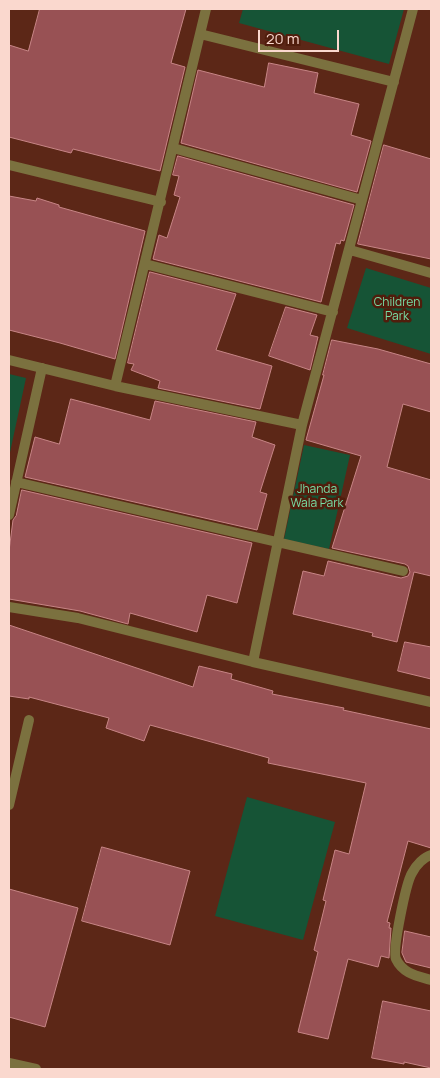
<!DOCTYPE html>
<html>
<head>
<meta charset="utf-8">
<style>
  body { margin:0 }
  #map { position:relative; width:440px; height:1078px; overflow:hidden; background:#5c2717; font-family:Manrope,sans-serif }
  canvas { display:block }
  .frame { position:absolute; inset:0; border:10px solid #fad8ce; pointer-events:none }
  .scale { position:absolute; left:258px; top:30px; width:81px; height:22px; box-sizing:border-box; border:2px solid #fad8ce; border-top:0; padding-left:6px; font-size:15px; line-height:18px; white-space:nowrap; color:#fad8ce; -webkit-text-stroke:4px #501d0c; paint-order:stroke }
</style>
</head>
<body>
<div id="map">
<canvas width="440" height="1078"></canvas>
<div class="frame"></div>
<div class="scale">20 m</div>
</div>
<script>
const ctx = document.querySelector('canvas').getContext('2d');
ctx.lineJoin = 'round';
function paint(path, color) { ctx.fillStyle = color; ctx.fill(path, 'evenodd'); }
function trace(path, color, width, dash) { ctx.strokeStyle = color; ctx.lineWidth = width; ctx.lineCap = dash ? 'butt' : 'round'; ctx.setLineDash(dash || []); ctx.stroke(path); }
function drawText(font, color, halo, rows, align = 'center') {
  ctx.font = font + ' Manrope,sans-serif'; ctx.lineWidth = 5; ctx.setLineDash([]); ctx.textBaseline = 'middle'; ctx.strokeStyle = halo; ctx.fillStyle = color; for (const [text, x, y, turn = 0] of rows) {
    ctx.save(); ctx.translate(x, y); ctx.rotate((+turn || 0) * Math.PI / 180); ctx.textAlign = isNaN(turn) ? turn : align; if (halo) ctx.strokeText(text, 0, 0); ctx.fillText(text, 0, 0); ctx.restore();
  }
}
paint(new Path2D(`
  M243,9h161l-15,55 -150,-41z
  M366,268l65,20v66l-84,-26z
  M9,374l17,4 -17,79z
  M304,445l46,10 -21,94 -45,-10z
  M247,797l88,25 -32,118 -88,-24z`), '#165436');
const building = new Path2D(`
  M40,9h146l-15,54 14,4 -25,104 -87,-22 -2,4 -62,-16v-92l19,6z
  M269,63l49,10 -4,20 45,11 -8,31 20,6 -14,51 -176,-49 17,-73 66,17z
  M384,145l47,14v100l-73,-15z
  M178,156l176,49 -10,36 -3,-1 -1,4 -4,-1 -15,59 -168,-43 6,-24 8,3 13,-41 -6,-2 5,-19 -6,-1z
  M9,196l27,5 1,-3 22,7v2l86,24 -30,128 -55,-16 -51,-13z
  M150,272l86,22 -20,56 56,16 -12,43 -102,-21 2,-7 -29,-11 3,-6 -6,-1z
  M286,307l31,8 -7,20 8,2 -8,33 -41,-14z
  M332,340l46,9 53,15v48l-28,-8 -16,63 44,13v96l-17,-4 -17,70 -25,-6 1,-3 -80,-19 10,-43 21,5 4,-15 73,17 7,-2 2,-4 -2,-6 -3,-2 -73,-16 29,-92 -55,-16 18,-65h-1z
  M71,399l79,21 5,-19 101,21 -4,15 23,8 -15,47 7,2 -10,36 -232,-53 10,-40 24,7z
  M22,490l230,53 -15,60 -30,-8 -10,37 -67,-19 -2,11 -48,-13 -71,-12v-48l4,-31 3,-4z
  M9,625l184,62 6,-21 33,8 -1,5 42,12 -1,3 72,14 -1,2 88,19v119l-23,-7 -21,81 3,1 -1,5h2l-2,30 -8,-2 -3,11 -30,-8 -20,80 -30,-7 20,-80 -4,-2 12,-49 -3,-1 12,-50 14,4 17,-71 -98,-20 1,-5 -119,-33 -6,16 -38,-13 3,-10 -80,-21v2l-20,-3z
  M405,642l26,5v32l-33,-8z
  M102,847l88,24 -20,74 -88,-24z
  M9,889l69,19 -33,119 -36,-10z
  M405,931l26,6v31l-25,-6 -1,-2 -3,-7z
  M383,1001l48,10v57l-27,-6v2l-32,-6z`);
paint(building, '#985154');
trace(building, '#c78586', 1);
trace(new Path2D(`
  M206,9l-91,377 187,39
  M413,9l-111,416 -49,237 178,40
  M200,34l194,48
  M173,148l189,52
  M9,165l152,37
  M350,250l81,23
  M145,264l188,48
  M9,360l106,26
  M16,482l387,89
  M9,515l33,-147
  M9,607l69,11 175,44
  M9,805l20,-85
  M431,855c-7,2 -15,10 -19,18 -6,10 -20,77 -16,86 7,15 22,17 35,21
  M9,1063l27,6`), '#7b713f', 10);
drawText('12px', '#77dca5', '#501d0c', [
  ["Children",397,303],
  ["Park",397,317],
  ["Jhanda",317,490],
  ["Wala Park",317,504]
]);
</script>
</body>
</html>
